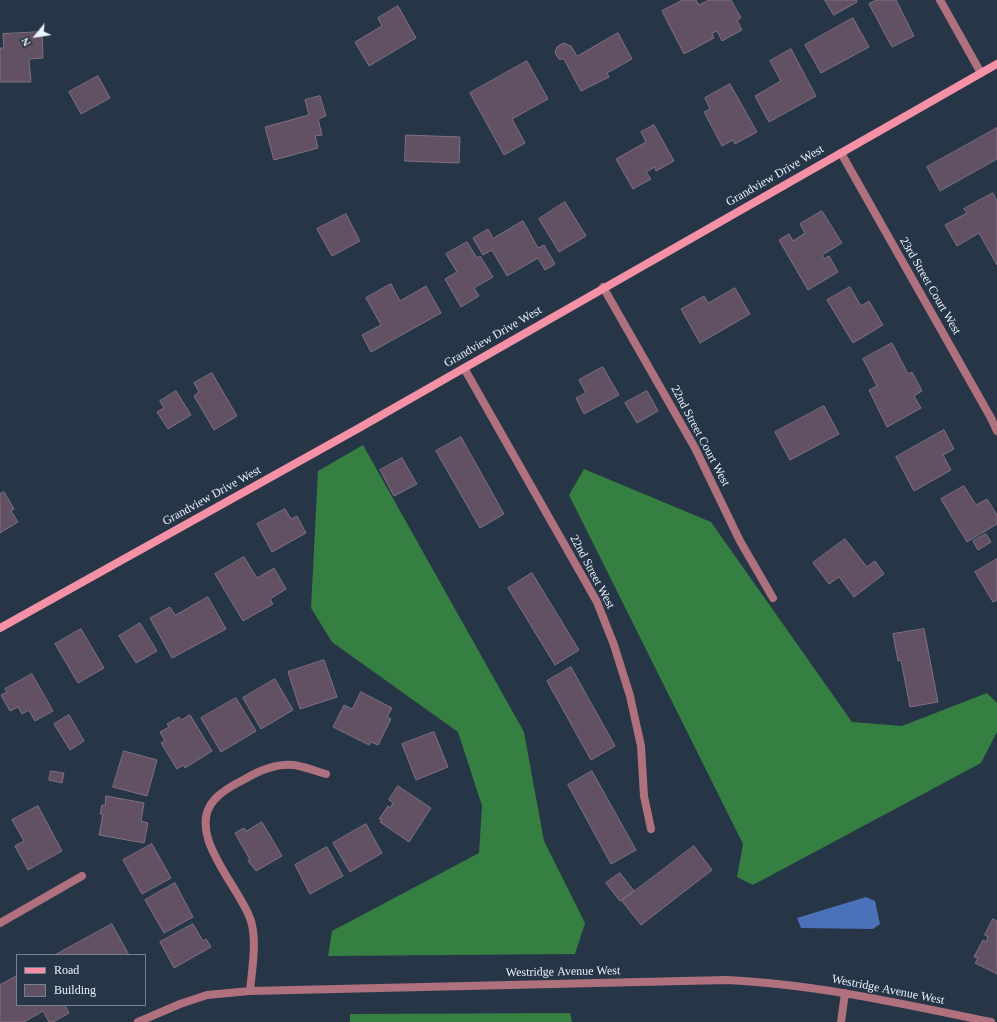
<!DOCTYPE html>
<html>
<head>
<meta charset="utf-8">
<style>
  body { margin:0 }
  #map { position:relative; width:997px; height:1022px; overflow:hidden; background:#273647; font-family:Georgia,serif }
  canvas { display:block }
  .legend { position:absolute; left:16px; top:954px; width:130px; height:52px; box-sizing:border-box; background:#273647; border:1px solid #758190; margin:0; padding:5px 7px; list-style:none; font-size:12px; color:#e9f2fd }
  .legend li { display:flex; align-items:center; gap:8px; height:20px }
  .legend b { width:20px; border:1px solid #758190 }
  .north { position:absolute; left:16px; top:16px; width:40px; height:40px; -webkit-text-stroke:3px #273647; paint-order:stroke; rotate:240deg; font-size:11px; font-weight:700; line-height:16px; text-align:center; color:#e9f2fd }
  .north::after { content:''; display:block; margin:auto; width:14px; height:18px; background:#e9f2fd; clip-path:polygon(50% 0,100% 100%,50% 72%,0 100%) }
</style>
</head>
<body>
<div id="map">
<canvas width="997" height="1022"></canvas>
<ul class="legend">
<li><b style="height:5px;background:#f491a7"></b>Road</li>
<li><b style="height:11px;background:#615163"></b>Building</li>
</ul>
<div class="north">N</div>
</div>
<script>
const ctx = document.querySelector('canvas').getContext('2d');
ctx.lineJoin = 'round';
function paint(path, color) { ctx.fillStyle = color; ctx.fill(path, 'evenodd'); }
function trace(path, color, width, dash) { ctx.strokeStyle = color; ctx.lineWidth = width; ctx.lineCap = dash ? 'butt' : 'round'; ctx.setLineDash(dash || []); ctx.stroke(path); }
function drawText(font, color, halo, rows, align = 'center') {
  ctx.font = font + ' Georgia,serif'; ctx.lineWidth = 3.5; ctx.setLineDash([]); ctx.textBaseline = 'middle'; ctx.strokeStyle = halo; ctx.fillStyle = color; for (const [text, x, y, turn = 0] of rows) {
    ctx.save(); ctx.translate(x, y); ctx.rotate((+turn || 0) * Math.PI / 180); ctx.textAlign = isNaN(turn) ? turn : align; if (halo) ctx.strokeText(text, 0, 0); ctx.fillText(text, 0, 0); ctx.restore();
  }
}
paint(new Path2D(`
  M363,445l161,287 20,109 41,82 -10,31 -247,2 4,-25 147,-78 3,-47 -24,-74 -126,-90 -21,-34 7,-137z
  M584,469l127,53 141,200 50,4 85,-33 10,10v29l-16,31 -228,122 -16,-8 6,-33 -174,-349z
  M570,1013l2,9h-222v-8z`), '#357f42');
paint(new Path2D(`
  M866,897l9,4 5,23 -7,5 -72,-1 -4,-10z`), '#4b72b8');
const building = new Path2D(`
  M683,0h13l3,5 10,-5h22l10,18 -4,2 5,10 -20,11 -5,-10 -5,2 2,5 -30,16 -22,-43z
  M825,0h31l1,2 -23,13z
  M877,0h19l18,36 -22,11 -23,-43z
  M398,6l18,32 -47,28 -14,-24 27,-16 -4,-8z
  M853,18l16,29 -48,26 -16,-28z
  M42,32l1,26 -14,1 2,23h-31v-34h4l-1,-14z
  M618,33l14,26 -25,14 2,4 -28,14 -17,-32h-5l-4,-6 2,-6 6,-4 8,3 6,10z
  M791,49l25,47 -47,26 -14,-26 26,-15 -11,-20z
  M527,61l21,38 -36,20 13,24 -21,12 -34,-62z
  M98,76l12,22 -29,16 -12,-22z
  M730,84l27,48 -22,12 -2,-4 -11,6 -18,-34 6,-3 -5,-11z
  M320,96l6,20 -8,3 4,16 -7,1 3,12 -44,12 -9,-33 44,-12 -4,-15z
  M654,125l20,36 -18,10 -1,-4 -9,5 5,7 -18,10 -17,-30 30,-17 -5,-10z
  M997,128v31l-57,32 -13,-24z
  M406,135l54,2 -1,26 -54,-2z
  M993,193l4,8v64l-18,-32 -22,13 -12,-21 22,-12 -3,-4z
  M565,202l21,34 -27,16 -20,-33z
  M822,211l20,32 -20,12 2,4 5,-3 9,16 -30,18 -29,-50 10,-6 4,7 12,-8 -5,-9z
  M346,214l14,27 -28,15 -15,-27z
  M523,221l15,27 6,-3 11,19 -10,6 -7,-12 -31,18 -15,-26 -9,5 -10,-17 15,-9 5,9z
  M467,242l10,16 3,-2 13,21 -19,11 5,8 -18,11 -16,-28 12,-7 -11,-18z
  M391,284l9,17 26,-15 15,27 -70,39 -9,-17 19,-10 -15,-27z
  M850,287l11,19 8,-5 14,24 -30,18 -26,-43z
  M735,288l15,26 -50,29 -19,-34 23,-13 4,7z
  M892,343l16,31 4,-2 10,19 -8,5 7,12 -34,19 -18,-37 8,-4 -14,-27z
  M603,367l16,28 -35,19 -8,-16 10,-5 -7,-13z
  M212,373l25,43 -23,14 -20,-34 5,-4 -5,-9z
  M176,391l15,24 -23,14 -11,-17 7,-4 -4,-7z
  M647,391l11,20 -21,12 -12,-20z
  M824,406l15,28 -49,26 -15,-28z
  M944,430l10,19 -11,6 8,15 -37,21 -18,-34z
  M461,437l43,77 -24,14 -44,-77z
  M402,458l15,26 -23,12 -14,-26z
  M964,486l12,19 11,-6 10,16v9l-30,18 -26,-43z
  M4,492l10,17 -3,2 7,11 -18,11v-39z
  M285,509l6,10 6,-3 9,17 -34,19 -15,-28z
  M986,534l5,8 -13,8 -5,-9z
  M845,539l22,28 8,-6 9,13 -30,23 -15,-20 -10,7 -16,-21z
  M244,557l13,21 17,-10 12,21 -16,10 3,5 -30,17 -28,-47z
  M997,559v41l-4,2 -18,-30z
  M532,573l47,77 -24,15 -47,-77z
  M208,597l18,32 -54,29 -22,-40 20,-11 5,8z
  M140,623l17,28 -21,12 -17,-27z
  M81,629l23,39 -26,15 -23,-39z
  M924,629l14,73 -28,5 -9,-47 -3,1 -5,-27z
  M324,660l13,37 -37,12 -12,-37z
  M571,667l44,79 -24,14 -44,-79z
  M32,674l21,37 -18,10 -6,-11 -7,4 -4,-7 -8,4 -9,-16 6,-3 -2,-3z
  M275,679l18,31 -32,19 -18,-31z
  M361,692l31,16 -5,9 4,2 -13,26 -7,-3 -2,3 -36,-18 11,-22 8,4z
  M236,698l20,33 -35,21 -20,-34z
  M69,715l15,26 -14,9 -16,-26z
  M190,715l22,36 -27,17 -2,-3 -6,4 -16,-26 4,-2 -5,-9 9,-5 -2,-3 12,-7 2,3z
  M434,732l14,35 -32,13 -14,-36z
  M124,751l33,9 -10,36 -34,-9z
  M51,771l13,2 -2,10 -13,-3z
  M592,771l44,79 -25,14 -43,-79z
  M398,786l33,22 -22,34 -29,-20 2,-2 -3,-1 9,-13 2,2 3,-5 -4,-3z
  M106,796l38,7 -3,18 7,2 -4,20 -45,-8 4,-21h-3l2,-9h3z
  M38,806l24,45 -34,19 -13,-24 9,-5 -12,-21z
  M262,822l20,34 -26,15 -8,-10 2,-1 -15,-27 9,-5 2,3z
  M366,824l16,29 -32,19 -17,-29z
  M152,844l19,34 -29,16 -19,-34z
  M694,846l18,24 -71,55 -19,-24z
  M327,847l16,29 -33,18 -15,-29z
  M620,873l14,18 -14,10 -14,-18z
  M175,883l18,34 -29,16 -19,-33z
  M993,919l4,2v53l-22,-11 3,-5 -4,-1 9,-17 3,2 2,-5 -3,-2z
  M112,924l17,31h-74z
  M193,924l10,17 3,-2 5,8 -37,21 -14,-26z
  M17,976v29h48l4,8 -16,9h-4l-6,-11 -19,11h-24v-37z`);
paint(building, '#615163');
trace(building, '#817083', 1);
trace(new Path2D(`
  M940,0l41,73
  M841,153l150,265 6,13
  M603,287l92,161 45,93 33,57
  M464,368l133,234 17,43 16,51 11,50 3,50 7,33
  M0,923l82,-47
  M250,991c2,-21 7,-50 1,-70 -10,-33 -68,-88 -36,-122 8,-9 20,-15 30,-20 17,-10 39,-18 58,-12 8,2 16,5 23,7
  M138,1022l42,-18 27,-9 43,-4 476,-11c90,4 177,24 265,42
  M841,1022l4,-29`), '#af717e', 8);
trace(new Path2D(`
  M0,628l359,-200 638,-364`), '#f491a7', 8);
drawText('12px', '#e9f2fd', '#273647', [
  ["Grandview Drive West",775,176,-30],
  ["23rd Street Court West",930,286,60],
  ["Grandview Drive West",493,337,-30],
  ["22nd Street Court West",700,436,62],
  ["Grandview Drive West",212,496,-29],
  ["22nd Street West",592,572,62],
  ["Westridge Avenue West",563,972,-1],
  ["Westridge Avenue West",888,990,11]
]);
</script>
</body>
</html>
